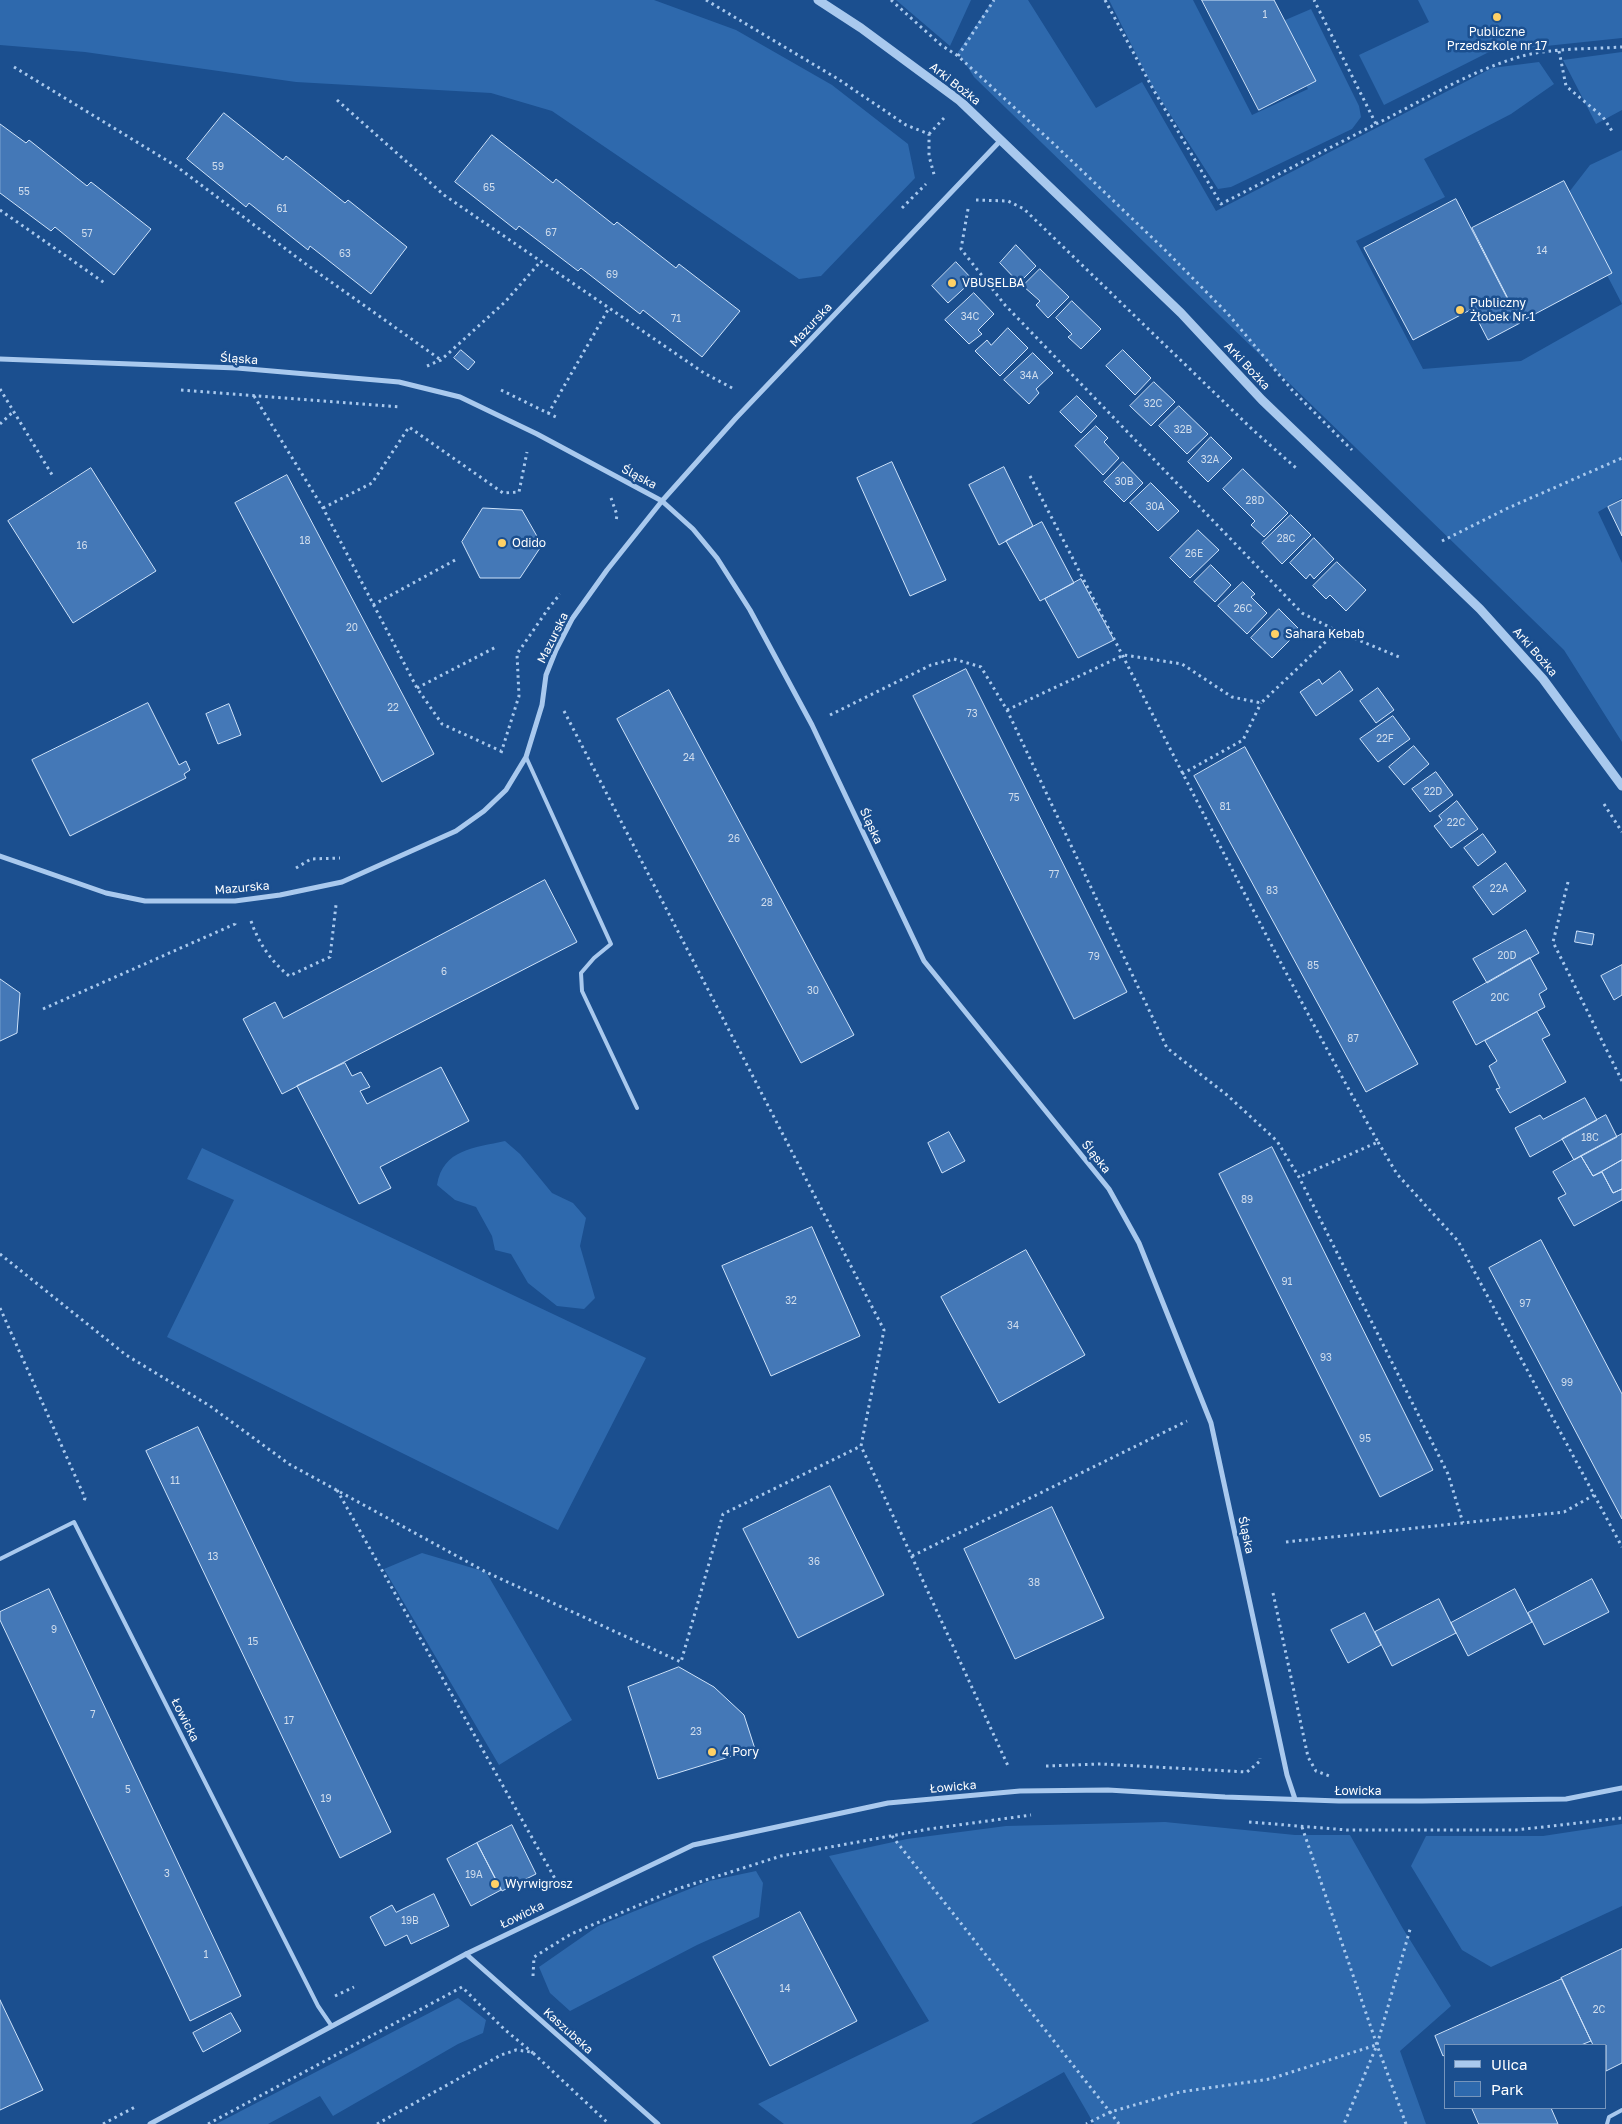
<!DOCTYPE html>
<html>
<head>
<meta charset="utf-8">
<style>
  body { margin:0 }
  #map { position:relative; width:1622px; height:2124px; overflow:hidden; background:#1b4f8f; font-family:"Golos Text",sans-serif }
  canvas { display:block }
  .legend { position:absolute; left:1444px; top:2044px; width:162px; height:65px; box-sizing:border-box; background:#1b4f8f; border:1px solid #7695bc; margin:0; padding:6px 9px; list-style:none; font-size:15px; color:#fff }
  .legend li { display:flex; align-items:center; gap:10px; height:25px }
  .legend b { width:25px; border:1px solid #7695bc }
</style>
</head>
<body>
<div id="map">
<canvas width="1622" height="2124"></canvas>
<ul class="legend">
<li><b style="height:6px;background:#a9c9ee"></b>Ulica</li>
<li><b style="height:14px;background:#2e69ad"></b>Park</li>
</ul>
</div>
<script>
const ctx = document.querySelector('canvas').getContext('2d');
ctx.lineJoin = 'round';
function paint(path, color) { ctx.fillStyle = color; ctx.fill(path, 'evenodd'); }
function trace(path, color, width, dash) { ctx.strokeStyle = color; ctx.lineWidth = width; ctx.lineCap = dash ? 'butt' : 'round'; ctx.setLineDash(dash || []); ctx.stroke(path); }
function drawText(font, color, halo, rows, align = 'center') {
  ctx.font = font + ' "Golos Text",sans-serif'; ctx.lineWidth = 5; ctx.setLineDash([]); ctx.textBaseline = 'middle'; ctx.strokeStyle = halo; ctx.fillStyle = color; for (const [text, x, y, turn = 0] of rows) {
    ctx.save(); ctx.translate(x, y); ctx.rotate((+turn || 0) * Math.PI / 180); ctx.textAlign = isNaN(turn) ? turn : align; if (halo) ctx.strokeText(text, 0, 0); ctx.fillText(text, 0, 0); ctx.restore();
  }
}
paint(new Path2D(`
  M0,0h654l82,30 96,55 76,59 7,34 -94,98 -22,3 -247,-168 -61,-18 -195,-11 -211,-30 -85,-7z
  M896,0h75l-21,46z
  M993,0h35l68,108 46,-26 74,129 276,-143 47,-6 15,22 -43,30 -87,45 21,38 -89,44 67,128 98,-8 101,-57v194l-24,14 24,51v179l-58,-92 -590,-573 -16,-25z
  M1109,0h84l59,115 56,-26 -32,-65 35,-15 48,97 2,11 -9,12 -121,58 -13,2 -66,-103z
  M1418,0h204v38l-133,14 -105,53 -25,-50 70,-33z
  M1622,52v58l-26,14 -33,-64z
  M1622,150v154l-56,-108 24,-31z
  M505,1141l15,13 32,39 21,10 13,15 -6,28 15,52 -11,11 -27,-3 -29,-23 -17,-29 -16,-4 -3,-14 -16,-29 -21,-7 -18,-15c6,-36 37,-37 68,-44z
  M202,1148l444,210 -88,172 -391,-193 67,-137 -47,-21z
  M422,1553l64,19 86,148 -73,45 -115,-196z
  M1165,1822l130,13h55l52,92 49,79 -51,45 26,73h-332l-30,-52 -93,52h-187l-26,-20 171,-83 -100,-165 78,-17 99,-13z
  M1622,1824v82l-131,61 -29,-17 -51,-84 15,-30h117z
  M756,1871l7,12 -4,34 -62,28 -127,66 -20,-18 -11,-26 59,-41 111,-45z
  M458,1998l28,22 -3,13 -25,11 -125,72 -13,-20 -52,28h-52z`), '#2e69ad');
const building = new Path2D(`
  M1202,0h72l42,81 -57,29z
  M224,113l59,47 3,-4 59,47 3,-3 59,47 -36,47 -61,-48 -2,4 -59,-47 -3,4 -59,-48z
  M0,124l26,19 3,-3 58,46 4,-4 60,47 -37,46 -59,-48 -4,4 -51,-38z
  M492,135l61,48 3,-4 58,46 3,-3 59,46 3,-4 61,47 -38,46 -59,-47 -3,4 -59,-46 -3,3 -59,-45 -3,4 -61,-48z
  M1564,181l48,92 -92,49 -48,-94z
  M1456,199l64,124 -32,17 -16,-31 -59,31 -49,-92z
  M1016,245l20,21 -17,17 -19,-20z
  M956,262l17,18 -25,23 -16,-17z
  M1040,269l29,28 -21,21 -12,-13 4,-4 -17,-15z
  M974,293l20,21 -16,16 4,4 -13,10 -24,-24z
  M1072,301l29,28 -20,20 -13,-12 4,-3 -16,-16z
  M1008,328l20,20 -28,28 -25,-25 12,-11 4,5z
  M461,350l14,12 -7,8 -14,-12z
  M1123,350l28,28 -16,17 -29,-29z
  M1033,353l20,20 -17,16 3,4 -10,11 -25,-24z
  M1154,382l21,20 -24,24 -21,-20z
  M1077,396l20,20 -16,17 -21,-21z
  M1179,406l29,28 -21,20 -28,-28z
  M1096,426l12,12 -4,4 15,16 -16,17 -28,-29z
  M1211,437l21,21 -24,24 -20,-20z
  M892,462l54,118 -36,16 -53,-118z
  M1123,462l20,21 -19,19 -20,-20z
  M1004,467l29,59 -34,19 -30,-60z
  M91,468l65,103 -83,52 -65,-102z
  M1243,469l45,44 -24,24 -13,-12 4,-4 -32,-32z
  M287,475l147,279 -52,28 -147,-279z
  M1151,483l28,28 -21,20 -28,-28z
  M1622,500v36l-14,-29z
  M483,508l39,2 20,35 -22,33h-40l-18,-36z
  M1291,515l20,20 -29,29 -20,-21z
  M1042,522l32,61 -34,18 -34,-60z
  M1198,530l21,20 -29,28 -20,-20z
  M1314,538l20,21 -20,20 -4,-5 -4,5 -16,-16z
  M1337,562l29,28 -20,21 -16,-16 -4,4 -13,-13z
  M1211,565l20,20 -16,17 -21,-20z
  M1081,579l33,61 -36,18 -33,-59z
  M1243,582l12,12 -4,3 16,16 -20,21 -29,-28z
  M1279,609l21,21 -28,28 -21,-20z
  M966,669l161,323 -53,27 -161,-323z
  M1340,671l13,19 -37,26 -16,-24 19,-13 3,5z
  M1378,688l16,22 -18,13 -16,-22z
  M669,690l185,345 -53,28 -184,-344z
  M148,703l31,62 7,-4 4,9 -6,4 2,4 -116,58 -38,-76z
  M229,704l12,31 -23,9 -12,-30z
  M1393,716l17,23 -32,23 -18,-23z
  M1414,746l15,18 -25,21 -15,-18z
  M1245,747l173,317 -52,28 -172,-316z
  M1436,772l17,23 -23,17 -18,-23z
  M1457,801l21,28 -27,19 -17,-22 8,-6 -3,-4z
  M1483,834l13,18 -18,14 -14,-18z
  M1506,863l20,28 -33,24 -20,-28z
  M545,880l32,62 -295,152 -39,-75 32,-17 8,16z
  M1526,930l13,23 -52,30 -14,-24z
  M1577,931l17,3 -2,11 -17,-3z
  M1530,958l17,31 -8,5 6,13 -69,38 -23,-43z
  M1622,965v30l-8,5 -13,-24z
  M0,979l20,14 -3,40 -17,8z
  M1537,1012l13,23 -8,4 24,43 -56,31 -14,-24 4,-1 -11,-22 8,-5 -12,-20z
  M345,1063l7,13 9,-4 9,15 -10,4 7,13 74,-37 28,54 -89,46 11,21 -32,16 -62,-118z
  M1585,1098l12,22 -67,37 -15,-29 25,-13 3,4z
  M1606,1115l11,22 -43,23 -12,-21z
  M949,1132l16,29 -23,12 -14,-30z
  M1622,1134v26l-29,16 -12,-20z
  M1272,1147l161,323 -53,27 -161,-323z
  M1581,1156l12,20 9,-4 11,21 9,-4v11l-48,26 -16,-28 8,-4 -13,-22z
  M1622,1160v29l-9,4 -11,-21z
  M812,1227l48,109 -89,40 -49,-110z
  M1541,1240l81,154v125l-133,-251z
  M1026,1250l59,105 -86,48 -58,-106z
  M198,1427l193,405 -51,26 -194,-407z
  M830,1486l54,109 -86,43 -55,-109z
  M1052,1507l52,111 -89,41 -51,-110z
  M1592,1579l17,33 -65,33 -16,-32z
  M49,1589l192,407 -51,25 -190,-401v-8z
  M1515,1589l17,33 -64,34 -17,-33z
  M1439,1599l17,34 -64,33 -17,-34z
  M1365,1613l16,32 -33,18 -17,-33z
  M679,1667l35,20 30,28 11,34 -97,30 -30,-92z
  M512,1825l24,49 -34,17 -25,-48z
  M477,1843l24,47 -30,16 -24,-47z
  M434,1894l15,32 -38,18 -4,-9 -22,11 -15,-29 22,-12 4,7z
  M800,1912l57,109 -87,45 -57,-109z
  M1622,1949v114l-16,8v-26h-13l-32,-67z
  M1562,1979l29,62 -10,4h-135v9l-3,2 -8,-20z
  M0,2000l43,90 -43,20z
  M231,2013l10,18 -38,21 -10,-19z
  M1472,2108h79l7,16h-79z`);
paint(building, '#4478b7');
trace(building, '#cfe3fa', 1);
trace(new Path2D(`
  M706,0l132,79 68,46 23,9v22l6,22
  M891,0l50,45 17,11 96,88 110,105 64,65 64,76 60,60
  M1105,0l48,89 68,115 155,-80 -62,-124
  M1559,51l7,35 37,31 9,14
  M958,56l36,-56
  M14,67l162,99 127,96 138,98
  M337,100l107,95 260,178 30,16
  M1376,124c46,-23 92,-52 143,-67 29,-9 71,-8 103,-10
  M929,134l15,-16
  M976,200l32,1 16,8 229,221 43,38
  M902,208l24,-24
  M968,209l-7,40 44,56 297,308 35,18 62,26
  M0,210l106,74
  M427,366l14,-6 64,-58 36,-41
  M0,389l54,89
  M181,390l219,17
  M501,390l55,27
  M254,396l69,112 94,180 25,36 59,27
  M548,414l61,-106
  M0,424l14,-13
  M1030,476c116,222 226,448 348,666l-79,35
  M611,498l6,17 -1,6
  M323,508l49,-25 37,-56 94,66 16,-1 8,-40
  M1442,541l66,-33 114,-50
  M373,605l84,-46
  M417,688l79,-41
  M1007,710l117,-55 58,9 50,33 29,6 76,-72
  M564,711l320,619 -23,116 148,322
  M830,715l101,-50 23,-6 27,8 26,43 160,338 60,47 50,46 22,36 149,297 15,49
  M501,753l18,-57 -2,-42 31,-45 12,-15
  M1182,774l61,-34 18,-37
  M1604,804l18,28
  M296,868l15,-9 29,-1
  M1568,882l-15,60 69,139
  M251,921c8,23 20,40 38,55l41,-19 6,-52
  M43,1009l192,-85v-1
  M1378,1142l19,32 61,67 164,306
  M0,1254l126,101 84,51 79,58 197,108 195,90 42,-148 138,-68
  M0,1308l85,190 -2,5
  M337,1490l221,394
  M1286,1542l278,-30 30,-17
  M912,1556l275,-135
  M1273,1593l35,164 8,14 16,6
  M1046,1766l55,-2 146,8 13,-11v-3
  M1249,1822l98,8h169l106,-12
  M1302,1827l75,218 -33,79
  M892,1836l218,276 -24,12
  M533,1976l1,-19 37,-23 106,-45 104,-33 148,-27 102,-14
  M335,1996l19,-9
  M103,2124l32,-17
  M208,2124l254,-137 42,42 29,24
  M377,2124l124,-69 15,-5 16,2 77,72
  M1119,2124l-9,-12 70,-20 90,-13 106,-34
  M1406,2124l-29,-79 34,-119`), '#a9c9ee', 3, [2.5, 4]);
trace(new Path2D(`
  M526,757l85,187 -17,14 -13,15 1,18 55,117
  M0,1559l74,-37 244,484 13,19
  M1607,2124l2,-7 13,-7`), '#a9c9ee', 4);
trace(new Path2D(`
  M0,359l237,9 162,14 61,15 77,37 125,67 31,28 24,29 33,52 62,115 112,236 185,228 30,54 72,180 76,352 8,24
  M0,856l106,37 39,8h90l45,-6 62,-13 114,-51 28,-20 22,-21 20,-33 16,-52 4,-30 10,-25 16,-31 35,-49 55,-69 74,-83 265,-278
  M466,1954l192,170
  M150,2124l316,-170 227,-109 195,-42 132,-12 88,-1 117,7 114,4h83l144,-2 56,-11`), '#a9c9ee', 5);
trace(new Path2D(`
  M818,0l43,28 99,73 221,212 81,87 218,209 63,70 79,107`), '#a9c9ee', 9);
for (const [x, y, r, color] of [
  [1497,17,5,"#ffd166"],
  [952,283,5,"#ffd166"],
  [1460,310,5,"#ffd166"],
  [502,543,5,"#ffd166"],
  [1275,634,5,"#ffd166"],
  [712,1752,5,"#ffd166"],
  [495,1884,5,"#ffd166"]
]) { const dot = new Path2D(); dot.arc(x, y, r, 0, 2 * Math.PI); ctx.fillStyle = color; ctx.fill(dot); trace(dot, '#1b4f8f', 2); }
drawText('10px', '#d0dded', null, [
  ["1",1265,15],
  ["59",218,167],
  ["65",489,188],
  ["55",24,192],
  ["61",282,209],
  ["67",551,233],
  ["57",87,234],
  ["14",1542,251],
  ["63",345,254],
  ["69",612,275],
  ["34C",970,317],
  ["71",676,319],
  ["34A",1029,376],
  ["32C",1153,404],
  ["32B",1183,430],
  ["32A",1210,460],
  ["30B",1124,482],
  ["28D",1255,501],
  ["30A",1155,507],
  ["28C",1286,539],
  ["18",305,541],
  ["16",82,546],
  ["26E",1194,554],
  ["26C",1243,609],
  ["20",352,628],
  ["22",393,708],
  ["73",972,714],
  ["22F",1385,739],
  ["24",689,758],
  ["22D",1433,792],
  ["75",1014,798],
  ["81",1225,807],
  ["22C",1456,823],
  ["26",734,839],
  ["77",1054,875],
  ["22A",1499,889],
  ["83",1272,891],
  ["28",767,903],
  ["20D",1507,956],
  ["79",1094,957],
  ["85",1313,966],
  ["6",444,972],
  ["30",813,991],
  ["20C",1500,998],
  ["87",1353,1039],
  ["18C",1590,1138],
  ["89",1247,1200],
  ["91",1287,1282],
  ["32",791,1301],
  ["97",1525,1304],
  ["34",1013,1326],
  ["93",1326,1358],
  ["99",1567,1383],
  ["95",1365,1439],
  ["11",175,1481],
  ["13",213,1557],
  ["36",814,1562],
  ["38",1034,1583],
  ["9",54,1630],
  ["15",253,1642],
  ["7",93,1715],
  ["17",289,1721],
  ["23",696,1732],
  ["5",128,1790],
  ["19",326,1799],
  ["3",167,1874],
  ["19A",474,1875],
  ["19B",410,1921],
  ["1",206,1955],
  ["14",785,1989],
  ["2C",1599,2010]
]);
drawText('12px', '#fff', '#1b4f8f', [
  ["Publiczne",1497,32,"center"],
  ["Przedszkole nr 17",1497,46,"center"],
  ["VBUSELBA",962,283],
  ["Publiczny",1470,303],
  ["Żłobek Nr 1",1470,317],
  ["Odido",512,543],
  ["Sahara Kebab",1285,634],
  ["4 Pory",722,1752],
  ["Wyrwigrosz",505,1884]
], 'left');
drawText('12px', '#fff', '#1b4f8f', [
  ["Arki Bożka",955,84,38],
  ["Mazurska",811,325,-47],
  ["Śląska",239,359,4],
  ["Arki Bożka",1247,366,47],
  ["Śląska",639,477,28],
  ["Mazurska",553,638,-64],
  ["Arki Bożka",1535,652,49],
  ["Śląska",871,826,65],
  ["Mazurska",242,888,-5],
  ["Śląska",1096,1157,51],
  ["Śląska",1246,1535,78],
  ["Łowicka",185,1720,63],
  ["Łowicka",953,1787,-5],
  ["Łowicka",1358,1791],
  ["Łowicka",522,1915,-26],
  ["Kaszubska",568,2031,42]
]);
</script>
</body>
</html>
